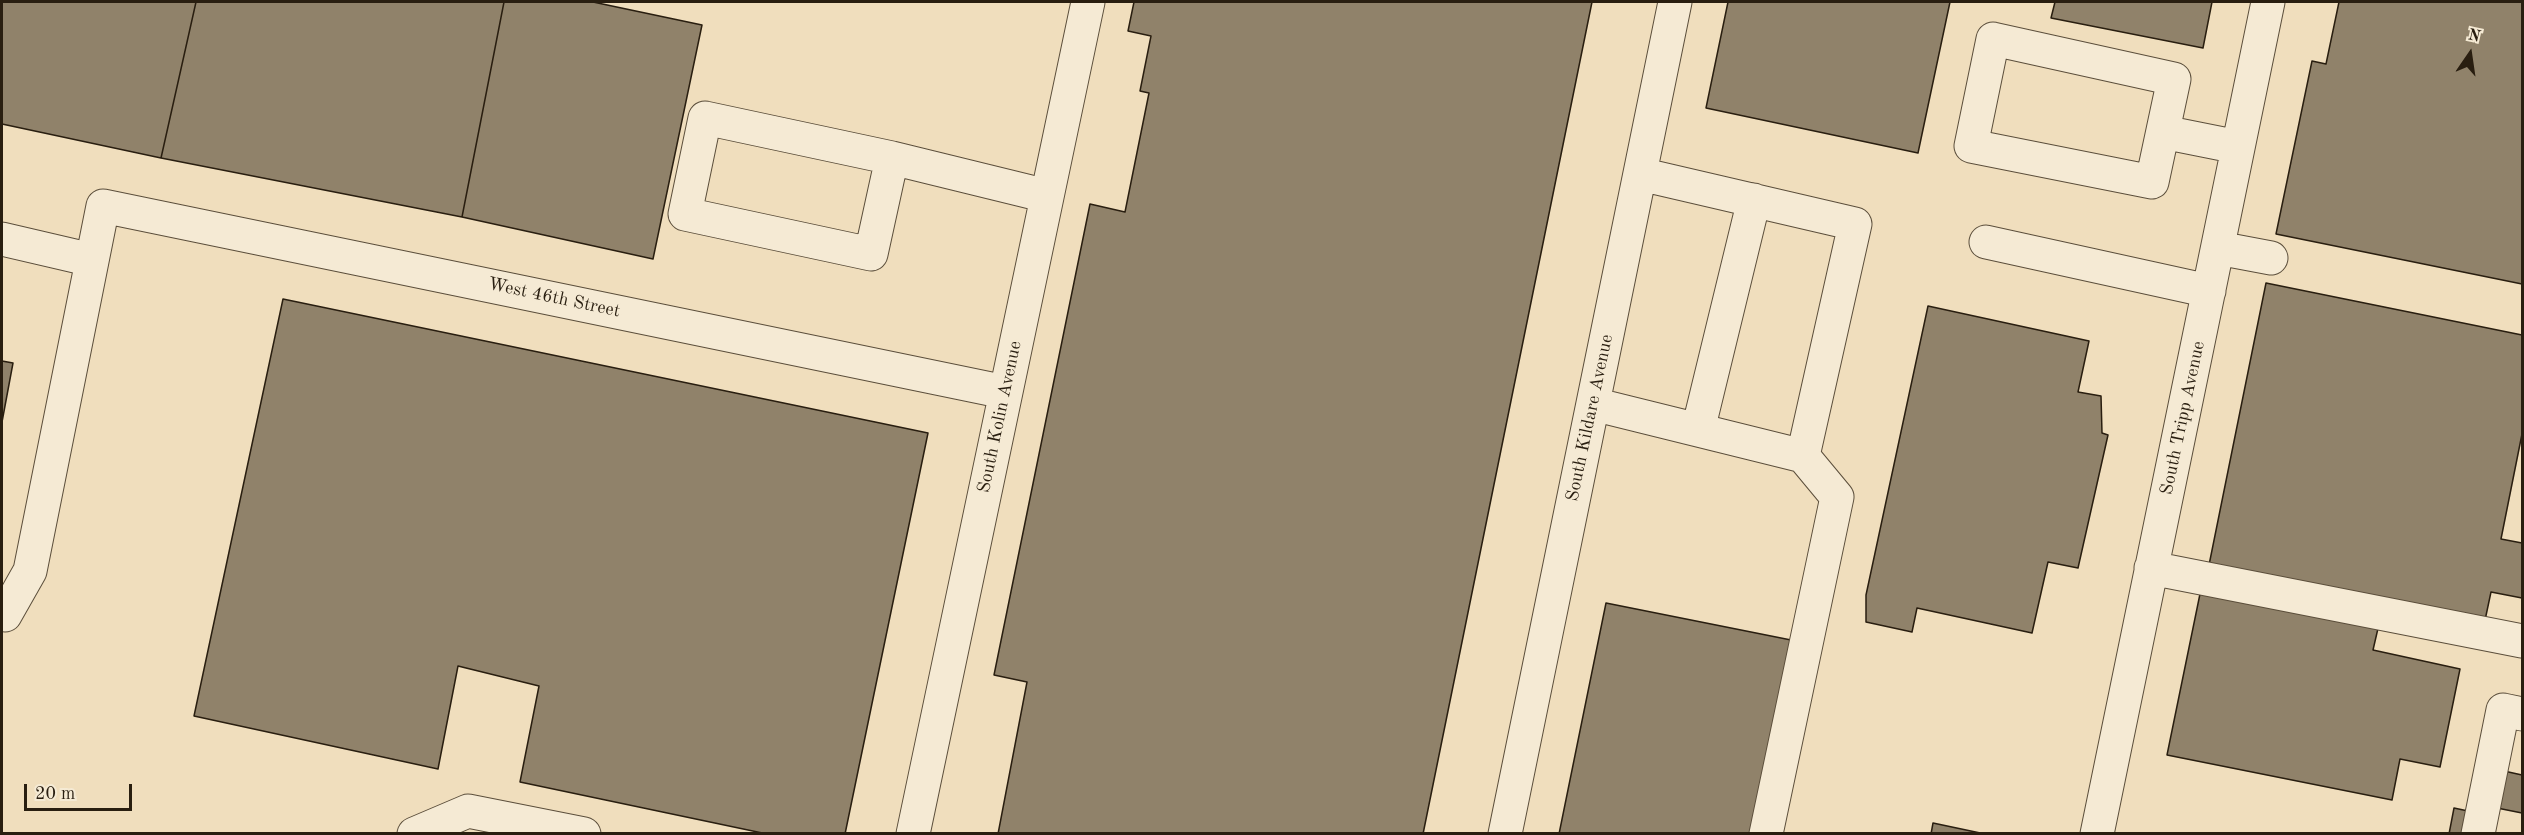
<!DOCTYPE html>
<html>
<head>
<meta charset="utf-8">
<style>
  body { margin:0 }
  #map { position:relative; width:2524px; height:835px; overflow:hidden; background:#f0debd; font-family:"Old Standard TT",serif }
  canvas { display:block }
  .frame { position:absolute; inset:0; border:3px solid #291e10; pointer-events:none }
  .north { position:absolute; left:2440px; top:24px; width:60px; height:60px; -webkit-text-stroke:4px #f5ead4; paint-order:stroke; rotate:13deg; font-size:16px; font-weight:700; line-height:24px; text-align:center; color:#291e10 }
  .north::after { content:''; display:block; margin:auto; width:21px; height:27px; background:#291e10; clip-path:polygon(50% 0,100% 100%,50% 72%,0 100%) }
  .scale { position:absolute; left:24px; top:784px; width:108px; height:27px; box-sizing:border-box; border:3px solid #291e10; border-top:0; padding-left:8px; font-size:18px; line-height:21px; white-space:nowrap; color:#291e10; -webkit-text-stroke:4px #f5ead4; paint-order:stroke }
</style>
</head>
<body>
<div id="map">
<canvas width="2524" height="835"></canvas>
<div class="frame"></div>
<div class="north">N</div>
<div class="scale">20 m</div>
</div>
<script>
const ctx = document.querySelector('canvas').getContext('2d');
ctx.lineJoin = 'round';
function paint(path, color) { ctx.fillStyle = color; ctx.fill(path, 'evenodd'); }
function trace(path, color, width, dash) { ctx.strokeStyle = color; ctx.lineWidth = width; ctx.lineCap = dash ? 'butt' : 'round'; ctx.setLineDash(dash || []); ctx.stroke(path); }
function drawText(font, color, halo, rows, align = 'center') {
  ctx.font = font + ' "Old Standard TT",serif'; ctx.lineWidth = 4.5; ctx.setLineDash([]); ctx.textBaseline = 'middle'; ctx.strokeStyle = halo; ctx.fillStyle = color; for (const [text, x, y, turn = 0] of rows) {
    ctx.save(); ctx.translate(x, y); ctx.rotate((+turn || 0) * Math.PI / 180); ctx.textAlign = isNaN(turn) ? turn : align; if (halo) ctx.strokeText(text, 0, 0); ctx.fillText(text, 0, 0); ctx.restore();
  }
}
const building = new Path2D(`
  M2,2h194l-35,156 -159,-34z
  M196,2h308l-42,215 -301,-59z
  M504,2h89l109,23 -49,234 -191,-42z
  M1134,2h458l-169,832h-425l29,-152 -33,-7 96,-471 35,8 24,-119 -9,-2 11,-55 -23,-5z
  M1728,2h222l-32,151 -212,-45z
  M2055,2h157l-9,46 -152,-30z
  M2339,2h183v282l-246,-50 36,-173 14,3z
  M2266,283l256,52v99l-21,105 21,4v55l-31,-6 -7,33 -276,-55z
  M283,299l645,134 -83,401h-78l-247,-52 19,-96 -81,-20 -20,103 -244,-53z
  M1928,306l161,35 -11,51 23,4 1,37 6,2 -30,133 -30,-6 -16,71 -115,-25 -5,24 -46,-10v-27z
  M2,361l11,2 -11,59z
  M2201,589l178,35 -6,26 87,19 -20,98 -40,-8 -8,41 -225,-45z
  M1606,603l190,38 -39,193h-198z
  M2504,771l18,4v38l-25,-5z
  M2454,808l14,3 -4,23h-15z
  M1933,823l52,11h-54z`);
paint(building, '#90826a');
trace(building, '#291e10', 1.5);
const minor = new Path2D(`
  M1993,39l181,40 -22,103 -181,-36z
  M2163,132l75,15
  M892,158l-21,96 -186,-40 20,-96 187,40 155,38
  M2,239l90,21
  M1986,242l223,49
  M2218,248l53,10
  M1593,404l210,52 52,-232 -215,-50
  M1698,430l56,-230
  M2151,568l371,73
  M2,614l3,1 25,-44 73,-365 902,186
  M414,834l54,-23 116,23
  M913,834l175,-832
  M1505,834l170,-832
  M1766,834l71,-337 -34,-41
  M2097,834l171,-832
  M2478,834l25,-124 19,4`);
trace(minor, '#5b4e3b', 35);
trace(minor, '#f5ead4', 33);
drawText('18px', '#291e10', '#f5ead4', [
  ["West 46th Street",554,298,12],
  ["South Kolin Avenue",1000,417,-78],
  ["South Kildare Avenue",1590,418,-78],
  ["South Tripp Avenue",2183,418,-78]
]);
</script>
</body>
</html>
